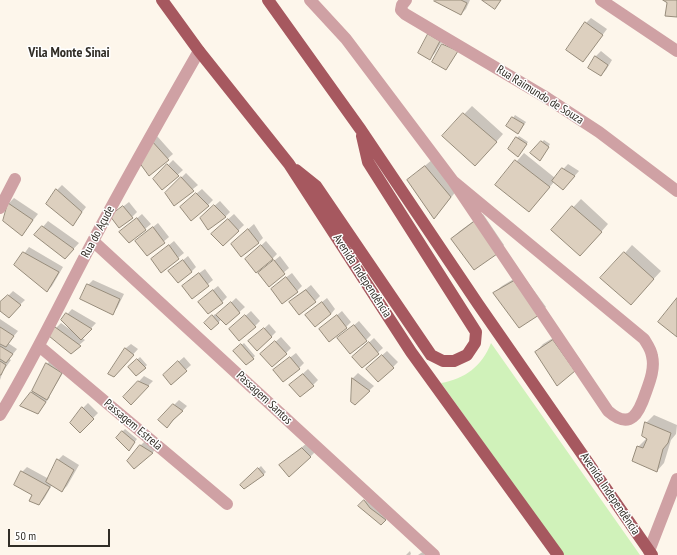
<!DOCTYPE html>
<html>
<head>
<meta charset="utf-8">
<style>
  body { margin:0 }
  #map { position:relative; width:677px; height:555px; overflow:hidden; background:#fdf6eb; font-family:"PT Sans Narrow",sans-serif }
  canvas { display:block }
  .scale { position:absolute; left:8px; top:529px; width:102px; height:18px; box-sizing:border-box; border:2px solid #312d26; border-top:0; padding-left:5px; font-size:12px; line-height:14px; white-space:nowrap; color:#312d26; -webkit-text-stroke:3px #fff; paint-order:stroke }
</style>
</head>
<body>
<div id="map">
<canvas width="677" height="555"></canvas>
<div class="scale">50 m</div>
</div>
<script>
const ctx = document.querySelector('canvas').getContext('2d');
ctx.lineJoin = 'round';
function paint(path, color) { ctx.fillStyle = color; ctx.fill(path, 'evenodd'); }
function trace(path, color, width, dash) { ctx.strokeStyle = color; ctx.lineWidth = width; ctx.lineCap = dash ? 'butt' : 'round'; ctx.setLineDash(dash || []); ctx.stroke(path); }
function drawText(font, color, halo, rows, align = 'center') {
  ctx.font = font + ' "PT Sans Narrow",sans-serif'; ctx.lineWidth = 3; ctx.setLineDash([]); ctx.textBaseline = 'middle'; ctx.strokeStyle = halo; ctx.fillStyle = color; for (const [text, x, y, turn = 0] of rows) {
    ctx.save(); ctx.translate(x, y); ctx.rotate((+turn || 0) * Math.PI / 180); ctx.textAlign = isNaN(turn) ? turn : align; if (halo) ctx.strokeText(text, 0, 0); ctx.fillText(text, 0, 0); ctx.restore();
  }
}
paint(new Path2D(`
  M491,343l149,212h-76l-123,-172c24,-4 41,-17 50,-40z`), '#d0f2ba');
paint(new Path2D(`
  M436,0h34l-4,9 -5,5z
  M591,18l16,11 -24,32 3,-38z
  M445,36l-10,17 -5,5 -11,-5z
  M601,51l11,9 -6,10 -5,5 -11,-7 6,-12z
  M472,106l31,28 -20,23 -40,-21z
  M515,115l11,7 -6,9 -12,-5z
  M157,136l16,18 -24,21 -9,-13z
  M519,136l9,6 -8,11 -3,-15z
  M544,140l6,4 -8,14 -10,-5z
  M524,153l31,25 13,-14 11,7 -16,18 -9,-7 -25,29 -33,-26z
  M433,159l25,30 -24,29 -26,-38z
  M173,160l10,10 -21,19 -8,-10z
  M186,173l12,12 -24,19 -8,-11z
  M62,185l24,22 -13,17 -16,-34z
  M202,189l11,11 -5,5 -22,-3z
  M14,198l24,16 -16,20 -18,-14 5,-17z
  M581,199l27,25 -20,23 -36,-17z
  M220,201l10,11 -5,5 -19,-4z
  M129,202l8,10 -5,5 -16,-5z
  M142,214l9,10 -22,18 -8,-10z
  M234,214l10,11 -21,20 -6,-16z
  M483,214l21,31 -8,8 -44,-14 8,-8z
  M48,221l31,22 -14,15 -29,-23z
  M158,223l11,14 -21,18 -6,-19z
  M254,224l9,14 -5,5 -21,-4z
  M174,241l10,12 -22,18 -10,-12z
  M266,241l11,13 -5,5 -21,-4z
  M632,245l29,26 -23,25 -13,-43z
  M29,247l34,20 -11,19 -5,5 -31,-26z
  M188,256l8,11 -5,5 -21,-1z
  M280,256l9,12 -20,17 -4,-17z
  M205,269l8,11 -21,17 -4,-16z
  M292,273l10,13 -5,5 -20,-7z
  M522,274l24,33 -8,7 -44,-21 8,-7z
  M93,280l31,14 -7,14 -5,5 -24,-28z
  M311,285l9,11 -5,5 -25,1z
  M218,286l9,11 -5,5 -18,-5z
  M13,291l12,9 -17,16 -8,-6v-6z
  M236,298l9,9 -19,17 -4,-5 -11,10 -5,-6 9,-9 2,2z
  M327,298l8,11 -4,5 -25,1z
  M72,309l24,14 -14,15 3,2 -14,12 -21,-18 11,-11 11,8 -10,-11z
  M251,311l9,10 -5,5 -19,-2z
  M342,311l9,11 -5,5 -26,2z
  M0,319l18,12 -10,12 9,6 -8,10 2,1 -8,11 -3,9z
  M359,321l12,14 -5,5 -27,-2z
  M269,324l7,8 -5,5h-16z
  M561,333l21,29 -46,-10 7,-8z
  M281,337l10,11 -5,5 -19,-4z
  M374,338l9,10 -21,19 -3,-15z
  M244,343l11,13 -8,8 -12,-13z
  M131,344l7,5 -19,21 -10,4 17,-26z
  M387,351l11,11 -5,5 -21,-3z
  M296,353l8,10 -5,5 -25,2z
  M140,357l7,8 -10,10 -8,-8z
  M184,357l7,8 -20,18 -2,-13z
  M52,359l14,9 -17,28 1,1 -12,16 -7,-20 16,-29z
  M308,369l10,11 -5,5 -17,-5z
  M358,373l16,13 -19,18 -3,-2 1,-24z
  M144,376l9,5 -22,22 -7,-6z
  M179,400l8,6 -20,21 -8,-7z
  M88,403l10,10 -18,18 3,-23z
  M654,415l23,10 -1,9 -5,6 -7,23 -7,8 -19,-24 8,-8 5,2 -5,-18z
  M125,429l12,10 -8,11 -7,-18z
  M145,441l12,7 -5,5 -12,-7z
  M307,443l8,9 -5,5 -25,4z
  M63,455l16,10 -12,21 -5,5 -10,-6 -8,14 -5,5 -17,-32 5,-5 22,12 9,-19z
  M261,466l5,6 -2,2 -20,13 -3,-2z
  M367,499l21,19 -7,6 -21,-18z
  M410,551l1,3 -1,1h-4z
  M424,551l1,4h-7z`), '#0003');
const building = new Path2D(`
  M435,0h26l6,3 -6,12 -27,-14z
  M482,0h19l-6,9z
  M663,0h14v17l-12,-1 2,-13z
  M585,22l18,13 -20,27 -17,-12z
  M428,34l12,7 -10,19 -12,-7z
  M442,44l16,7 -12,19 -14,-8z
  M595,56l13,9 -7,11 -13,-8z
  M463,113l34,29 -22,24 -33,-30z
  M512,117l12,7 -6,10 -12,-8z
  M516,137l11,7 -9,13 -10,-8z
  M151,140l18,20 -20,16 -10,-14z
  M541,141l8,6 -9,14 -10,-8z
  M515,160l35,27 -21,25 -34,-27z
  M167,164l12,12 -17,14 -9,-11z
  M425,166l26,31 -17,22 -27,-39z
  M562,168l13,8 -12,14 -11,-9z
  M181,177l13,14 -20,15 -9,-13z
  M56,189l26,23 -9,14 -27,-22z
  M196,193l13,13 -18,15 -11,-14z
  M8,203l25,17 -11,16 -19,-15z
  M214,205l12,12 -18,13 -8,-12z
  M123,206l10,12 -14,10 -9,-12z
  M572,206l30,26 -22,24 -29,-26z
  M137,218l9,12 -17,13 -10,-11z
  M228,219l11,12 -16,15 -12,-12z
  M475,221l22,33 -23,16 -23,-31z
  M42,226l32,23 -9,10 -31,-24z
  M153,227l12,16 -18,13 -12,-15z
  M248,229l11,14 -18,14 -10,-13z
  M169,245l10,14 -18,14 -10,-14z
  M261,245l12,14 -17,14 -11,-14z
  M23,252l36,20 -12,20 -33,-27z
  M624,252l30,27 -23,26 -31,-27z
  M183,260l9,12 -14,11 -10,-12z
  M274,260l11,14 -16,13 -11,-14z
  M199,273l10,13 -17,13 -10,-13z
  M286,277l12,15 -16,12 -11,-15z
  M514,281l25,34 -20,13 -26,-35z
  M87,284l33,15 -7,16 -33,-16z
  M213,290l10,13 -15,11 -10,-12z
  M306,290l10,12 -17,13 -10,-13z
  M8,295l13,10 -12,13 -9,-7v-9z
  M677,298v39l-19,-15z
  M231,302l9,11 -14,12 -10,-10z
  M322,302l9,12 -16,13 -10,-12z
  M66,313l26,16 -11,11 -20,-20z
  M212,315l7,8 -8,7 -7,-7z
  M245,315l11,12 -17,14 -10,-12z
  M337,315l10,13 -18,14 -10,-13z
  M354,325l13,16 -17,13 -13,-16z
  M0,327l14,9 -8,11 -6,-3z
  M55,327l26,19 -10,8 -22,-18v-2z
  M264,328l8,9 -15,14 -9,-10z
  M553,340l22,31 -18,15 -22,-34z
  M275,341l12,13 -15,13 -12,-13z
  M369,342l10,12 -17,14 -10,-11z
  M241,344l13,15 -8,6 -13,-14z
  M0,346l13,8 -7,9 -6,-4z
  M125,348l9,7 -20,22 -6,-3z
  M382,355l12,13 -16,14 -12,-13z
  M290,357l10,12 -17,13 -10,-12z
  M137,359l9,9 -10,8 -8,-9z
  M0,361l6,4 -5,10h-1z
  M178,361l9,10 -16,14 -8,-10z
  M46,363l16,10 -15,27 -15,-9z
  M303,374l11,12 -14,11 -11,-12z
  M352,378l18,13 -15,14 -4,-3z
  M138,381l11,5 -18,19 -8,-8z
  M31,392l15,10 -8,12 -18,-8z
  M173,404l10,7 -10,9 -6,8 -9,-8z
  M82,407l12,12 -14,14 -10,-10z
  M645,422l26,11 -3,10 -5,6 -6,23 -25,-11 5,-15 6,2 4,-9 -5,-3z
  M122,431l13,11 -6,9 -13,-13z
  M140,445l13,8 -19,16 -7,-8z
  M302,448l9,9 -22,20 -10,-12z
  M57,459l17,11 -12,22 -16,-10z
  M258,468l6,7 -20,14 -4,-4z
  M21,471l29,16 -11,18 -10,-4 3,-6 -18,-10z
  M364,500l6,8 16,12 -5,5 -23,-19z`);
paint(building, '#ddd0bf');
trace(building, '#978c7b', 1);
trace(new Path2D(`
  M310,0l36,39 107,142 155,230c23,20 31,2 38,-19 4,-11 9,-24 6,-36 -1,-7 -5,-12 -8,-17l-191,-158
  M406,0l-4,5 -1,5 4,4 142,84 52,34 78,59
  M601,0l76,51
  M0,208l15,-29
  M93,241l341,314
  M39,346l188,158
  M0,415c34,-56 62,-116 93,-174 34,-64 70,-127 106,-190
  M649,551l28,-72`), '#cfa1a4', 12);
trace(new Path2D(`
  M162,0l37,51 90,113 122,188 147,203
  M268,0l93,130 117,174 174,251
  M296,170l20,16 115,169 12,6h11l13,-6 8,-12 1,-11 -108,-170 -6,-26`), '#a6585f', 12);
drawText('12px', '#312d26', '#fff', [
  ["Rua Raimundo de Souza",540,95,32],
  ["Rua do Açude",98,232,-62],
  ["Avenida Independência",362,276,57],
  ["Passagem Santos",264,398,43],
  ["Passagem Estrela",133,425,40],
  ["Avenida Independência",610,494,56]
]);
drawText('bold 14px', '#312d26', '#fff', [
  ["Vila Monte Sinai",69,53]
]);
</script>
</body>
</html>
